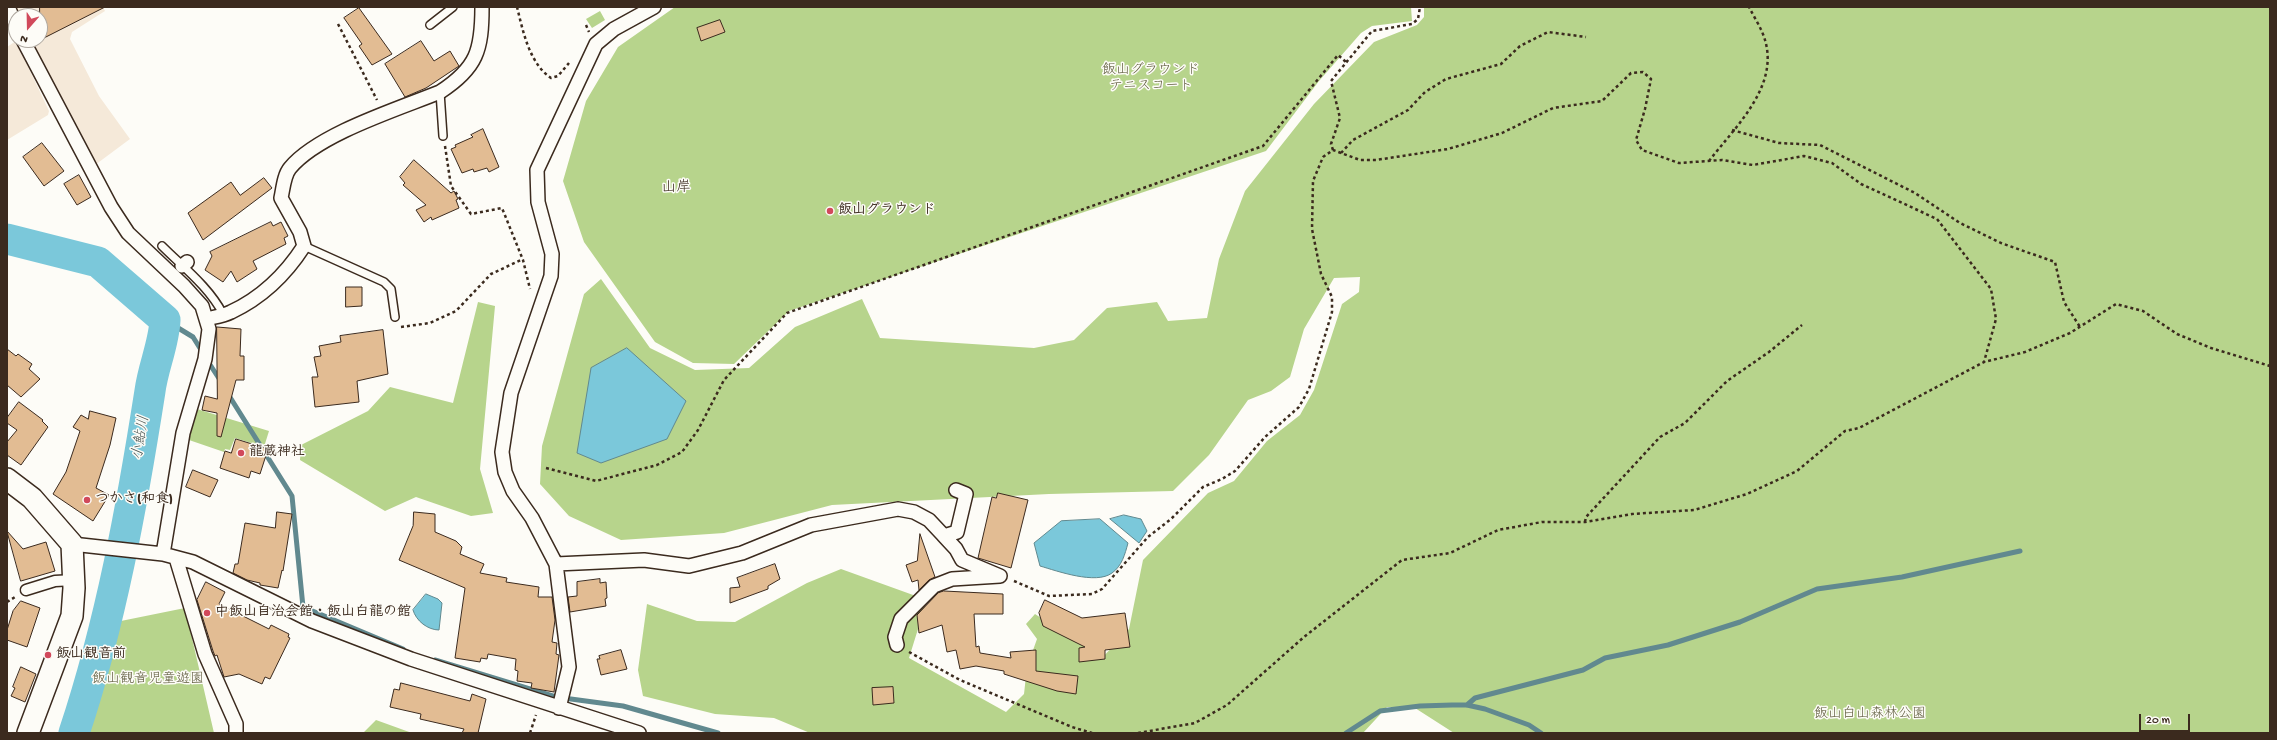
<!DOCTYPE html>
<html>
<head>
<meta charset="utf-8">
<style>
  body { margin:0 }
  #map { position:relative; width:2277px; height:740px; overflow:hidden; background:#fdfcf7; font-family:"Gochi Hand",sans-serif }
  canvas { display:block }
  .frame { position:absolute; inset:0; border:8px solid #3b2a1e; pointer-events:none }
  .north { position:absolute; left:8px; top:8px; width:40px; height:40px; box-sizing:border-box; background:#fdfcf7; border:1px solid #afa8a0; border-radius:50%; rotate:200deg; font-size:11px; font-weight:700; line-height:16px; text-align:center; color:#3b2a1e }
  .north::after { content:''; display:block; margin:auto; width:14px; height:18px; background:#d1495b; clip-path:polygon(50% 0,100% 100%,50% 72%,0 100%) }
  .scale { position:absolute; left:2139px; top:714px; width:51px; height:18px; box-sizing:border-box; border:2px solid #3b2a1e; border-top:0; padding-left:5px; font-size:12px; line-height:14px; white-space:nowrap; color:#3b2a1e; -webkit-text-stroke:3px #fdfcf7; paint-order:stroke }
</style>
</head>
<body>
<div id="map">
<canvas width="2277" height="740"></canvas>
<div class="frame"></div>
<div class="north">N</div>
<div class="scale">20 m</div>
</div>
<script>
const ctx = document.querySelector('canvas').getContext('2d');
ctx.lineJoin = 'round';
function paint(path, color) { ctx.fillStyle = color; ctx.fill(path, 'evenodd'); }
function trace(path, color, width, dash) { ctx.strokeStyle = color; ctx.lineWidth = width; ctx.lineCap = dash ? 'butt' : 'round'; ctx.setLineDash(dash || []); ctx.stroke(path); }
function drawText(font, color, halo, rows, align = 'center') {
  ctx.font = font + ' "Gochi Hand","Klee One",sans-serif'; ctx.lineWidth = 3; ctx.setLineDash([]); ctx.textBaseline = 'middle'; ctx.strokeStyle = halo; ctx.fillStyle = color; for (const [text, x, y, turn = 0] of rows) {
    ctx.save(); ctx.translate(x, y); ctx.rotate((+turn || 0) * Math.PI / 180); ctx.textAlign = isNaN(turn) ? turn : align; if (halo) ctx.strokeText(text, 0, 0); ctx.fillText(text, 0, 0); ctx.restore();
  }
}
paint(new Path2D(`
  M14,7h89l2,4 -33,21 -2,7 29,57 31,43 -35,26 -65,-125h10v-24h-22z
  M16,41l33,70 -1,4 -41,25v-93z`), '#f5e9d9');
paint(new Path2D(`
  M675,7h736l1,14 -40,5 -11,7 -42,48 -53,70 -477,160 -55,53 -41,-1 -38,-21 -71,-100 -21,-61 23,-80 32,-54z
  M1424,7h846v726h-816l-39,-25 -28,-1 -24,26h-553l-36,-15 -59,-4 -72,-18 -5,-26 9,-66 50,17 38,1 72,-39 34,-14 86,31 -18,58 97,54 18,-18 3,-27 10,-28 -11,-15 9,-10 67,44 27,-29 14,-69 65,-67 26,-12 33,-40 33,-26 14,-25 28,-86 17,-12 1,-15 -26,1 -30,51 -14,48 -19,14 -23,9 -39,55 -36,36 -124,3 -217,11 -108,28 -103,7 -52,-24 -29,-32 2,-38 42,-152 17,-15 49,69 45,22 54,-2 46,-41 67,-28 18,39 154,10 40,-8 33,-32 50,-6 11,19 39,-3 12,-59 26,-68 69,-87 60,-62 43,-17 7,-8z
  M600,11l5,9 -13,8 -6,-9z
  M478,302l17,4 -15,163 13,44 -22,3 -55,-19 -31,14 -85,-51 1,-15 67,-34 22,-24 63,16z
  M197,409l72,22 -5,16 -29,-9 -5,12 -5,-1 -1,3 -35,-12z
  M185,608l29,125h-139l36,-110z
  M376,720l36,13h-49z`), '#b7d48c');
const water = new Path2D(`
  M627,348l59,53 -19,38 -66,24 -24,-10 14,-85z
  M1124,515l17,4 6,12 -8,12 -29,-24z
  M1100,519l28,24c-3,11 -6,23 -16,30 -16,12 -55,-2 -72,-7l-6,-23 27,-22z
  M426,594l12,5 4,4 -3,27c-11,0 -23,-9 -26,-20z`);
paint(water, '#7bc8da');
trace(water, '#61898f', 1);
trace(new Path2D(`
  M165,320l28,17 10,16
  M207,360l13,20
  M228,394l64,102 11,111 100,42
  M435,660l121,37 67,9 95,27
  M1467,705l8,-7 108,-28 22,-12 63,-13 72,-23 77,-33 85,-12 118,-26
  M1346,733l34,-22 40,-5 32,-1h15l18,4 44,16 12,8`), '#61898f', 5);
trace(new Path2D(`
  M7,239l91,23 67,58c-1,24 -12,47 -15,71 -18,115 -39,231 -76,342`), '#7bc8da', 31);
const building = new Path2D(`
  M40,7h65l-65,33z
  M359,8l33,46 -20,11 -13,-19 3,-2 -18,-26z
  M720,20l5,12 -24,9 -4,-13z
  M421,41l13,20 16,-10 9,15 -33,22 -21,9 -20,-33z
  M483,129l16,38 -10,5 -2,-4 -13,4 -1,-3 -11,4 -11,-24 5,-2 -1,-2 18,-8 -2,-2z
  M42,143l22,28 -20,15 -21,-29z
  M414,160l37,33 3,-2 4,8 -2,1 3,8 -27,12 -1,-3 -7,5 -8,-12 10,-5 -23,-20 2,-2 -5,-6z
  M79,175l12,22 -14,8 -13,-21z
  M264,178l8,10 -69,52 -15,-27 43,-31 9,13z
  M271,222l2,4 8,-4 7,14 -4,2 2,6 -33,17 4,8 -20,13 -6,-11 -8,11 -18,-12 7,-14 -2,-4z
  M346,287h16v19l-16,1z
  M217,327l24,2 -1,27h4v24h-8l-15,57 -4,-1v-23l-15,-3 3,-14 12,3z
  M383,330l5,44 -31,7 2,21 -44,5 -3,-30h6l-4,-20 7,-1 -2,-10 22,-4 -1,-6z
  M7,349l9,7 2,-2 14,10 -3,5 11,10 -19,18 -14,-12z
  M19,402l24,18 -1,1 6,6 -27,38 -14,-10v-13l10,-12 -10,-7v-5z
  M90,411l26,7 -6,27 -14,43 13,7 -16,26 -40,-27 13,-22 14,-41 -7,-4 8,-12 7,4z
  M236,439l32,10 -8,25 -9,-3 -2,7 -29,-10 5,-17 6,2z
  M193,470l25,10 -8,17 -24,-10z
  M998,493l30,7 -17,68 -33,-10 14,-61 4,1z
  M277,512l15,2 -9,57 -1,-1 -4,18 -18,-3v-2l-13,-3 -14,-7 2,-9h3l7,-41 30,5z
  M414,512l21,2v18l21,9 6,6 -2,7 24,10 -4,9 27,5 -1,4 33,5 -1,10h14l3,23 -3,22 5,1 -1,11 3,1 -5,37 -23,-4 1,-5 -15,-2 1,-10 -3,-1 1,-11 -28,-5 -1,5 -6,-1 -1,4 -25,-4 10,-70 -66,-28 14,-34z
  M7,531l16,18 23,-7 9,29 -34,10z
  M920,534l15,43 -6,3 -10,10 -1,-10 -6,2 -6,-17 11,-4z
  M775,564l5,15 -12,7v3l-38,14v-15l10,-1 -3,-9z
  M600,579v4l6,-1 1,16 -2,1 1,7 -36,6 -2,-15 9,-1v-14z
  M206,582l19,10 -6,12 50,25 2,-4 18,9 -1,3 2,1 -20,41 -5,-2 -3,7 -23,-10 -15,3 -7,-22 -2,1 -2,-5 -16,-51z
  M944,591l59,3v20h-29l2,33 3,-1 1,7 31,5 -1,-6 26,-2v21l42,5 -2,18 -19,-3 -53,-17v-3l-28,-5 -16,3 -4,-19 -9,2 -5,-27 -23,8 -2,-18 21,-22z
  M1045,600l37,18 43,-5 5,34 -25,3v9l-26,3v-14l6,-1 -42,-21 -4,-13z
  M21,601l19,7 -13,39 -20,-7v-10l6,-19z
  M621,650l6,19 -26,6 -4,-16h3l-1,-3z
  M21,667l15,7 -11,28 -14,-6 4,-8 -2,-1z
  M401,683l69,18 2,-7 14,5 -8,34h-16l2,-4 -44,-10 1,-5 -31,-7 4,-18 5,1z
  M893,687l1,16 -21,2 -1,-17z`);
paint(building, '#e2bc93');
trace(building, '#3b2a1e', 1);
const service = new Path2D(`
  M430,25l23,-18
  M440,92l3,44
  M162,246c21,21 47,41 61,68
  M304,246l80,36 7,7 4,28`);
const pedestrian = new Path2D(`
  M26,590l29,-9 19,-1`);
const minor = new Path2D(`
  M8,7l8,18
  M23,40l88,167 17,26 56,53 18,20 7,23 -4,30 -22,74 -20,121 -91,-10
  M182,266l5,-4
  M206,319c8,-2 17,-3 25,-7 30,-14 55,-38 73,-66l-4,-14 -19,-34c2,-9 3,-23 9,-30 28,-34 108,-59 150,-76 37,-24 42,-42 42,-85
  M163,554l30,8 119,59 99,38 228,74
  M176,558l29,96 31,70v9
  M556,564l88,-4 45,6 53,-13 69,-28 87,-16 16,3 15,8 15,16 13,-4 9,-38 -10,-4
  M897,645l-2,-8 6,-18 33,-33 18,-7 48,-3 -38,-16 -6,-11 -13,-14
  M559,708l10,-41 -13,-103 -24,-46 -19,-27 -8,-19 -3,-20 9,-59 40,-117 1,-22 -14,-52 -1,-32 59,-126 18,-15 40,-22`);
const primary = new Path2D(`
  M7,479l25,19 40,46 2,44 -2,28 -44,117`);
trace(service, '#3b2a1e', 10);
trace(pedestrian, '#3b2a1e', 13);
trace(minor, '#3b2a1e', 16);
trace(primary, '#3b2a1e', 24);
trace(new Path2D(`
  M517,7c6,24 12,56 34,71l7,-2 11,-13
  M338,24l39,76
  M586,25l3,7
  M1732,130l47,13 41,2 95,48 45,30 41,20 54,19 9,40 16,25
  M445,146l6,40 20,28 31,-6 21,52 7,29
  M1333,150l-2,-6 9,-26 -9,-37 41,-50 40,-7 6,-5 2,-12
  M1341,153l12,-13 55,-30 17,-18 21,-13 55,-15 19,-18 28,-14 38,5
  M1709,161c26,-34 70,-74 56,-121 -3,-11 -11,-23 -16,-33
  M401,327l29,-4 26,-12 35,-37 30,-14
  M546,468l50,13 61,-16 25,-13 16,-22 26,-50 63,-67 476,-167 75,-91 8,7
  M1585,522l1,-5 74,-80 25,-14 42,-42 42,-29 33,-27
  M1014,581l35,15 43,-2 10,-5 46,-52 23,-18 32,-32 19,-8 13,-8 30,-34 34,-30 10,-18 23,-77v-15l-11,-23 -9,-45 1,-48 10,-24 10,-7 27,10h16l72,-11 54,-16 51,-25 49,-7 29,-28 12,-1 8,7 -6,30 -9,31 6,10 37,13 43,-3 31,5 51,-9 28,7 29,21 76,35 54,70 5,30 -12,43
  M7,602l8,-5
  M909,652l51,28 112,47 20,6
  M530,733l6,-18
  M1138,733l57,-10 32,-18 77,-68 98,-77 48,-7 48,-23 44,-8h43l47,-8 62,-4 53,-16 50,-23 48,-40 14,-3 125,-66 41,-10 45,-19 46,-29 27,7 34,23 34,14 59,18`), '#3b2a1e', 2.5, [3, 3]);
trace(service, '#fdfcf7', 7);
trace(pedestrian, '#fdfcf7', 10);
trace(minor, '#fdfcf7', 13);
trace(primary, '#fdfcf7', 21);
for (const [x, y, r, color] of [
  [830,211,4,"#d1495b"],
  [241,453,4,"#d1495b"],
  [87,500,4,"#d1495b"],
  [207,613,4,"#d1495b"],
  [48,655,4,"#d1495b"]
]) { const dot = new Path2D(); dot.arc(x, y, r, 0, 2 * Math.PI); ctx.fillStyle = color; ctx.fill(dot); trace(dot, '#fdfcf7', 1.5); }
drawText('14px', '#605d3f', '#fdfcf7', [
  ["飯山グラウンド",1151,71],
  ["テニスコート",1151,87],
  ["飯山観音児童遊園",148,680],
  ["飯山白山森林公園",1870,715]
]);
drawText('bold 14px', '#3b2a1e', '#fdfcf7', [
  ["飯山グラウンド",838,211],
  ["龍蔵神社",249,453],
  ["つかさ(和食)",95,500],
  ["中飯山自治会館・飯山白龍の館",215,613],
  ["飯山観音前",56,655]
], 'left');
drawText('15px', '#3b2a1e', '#fdfcf7', [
  ["山岸",676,189]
]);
drawText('italic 15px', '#4e5956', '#fdfcf7', [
  ["小鮎川",142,438,-81]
]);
</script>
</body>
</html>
